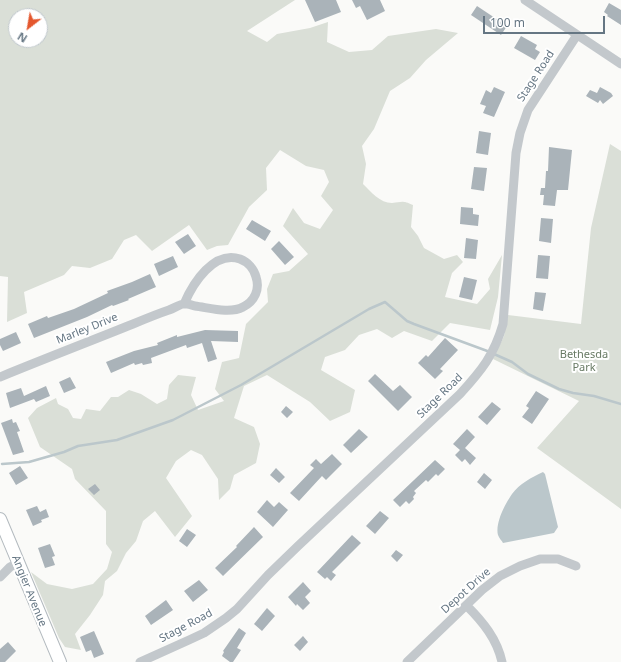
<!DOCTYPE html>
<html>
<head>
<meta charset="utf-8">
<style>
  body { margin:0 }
  #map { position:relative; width:621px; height:662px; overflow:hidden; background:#fafaf8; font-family:"Noto Sans",sans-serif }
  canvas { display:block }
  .north { position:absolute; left:8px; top:8px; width:40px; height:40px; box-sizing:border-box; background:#fff; border:1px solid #c1c8cd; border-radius:50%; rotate:211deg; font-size:11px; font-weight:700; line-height:16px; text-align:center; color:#657683 }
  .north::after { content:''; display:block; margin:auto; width:14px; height:18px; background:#e4572e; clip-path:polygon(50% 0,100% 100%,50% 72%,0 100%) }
  .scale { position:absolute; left:483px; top:16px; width:122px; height:18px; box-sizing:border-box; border:2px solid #657683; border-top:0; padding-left:5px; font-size:12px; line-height:14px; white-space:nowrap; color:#657683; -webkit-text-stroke:3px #fff; paint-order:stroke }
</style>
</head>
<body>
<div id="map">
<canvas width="621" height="662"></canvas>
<div class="north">N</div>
<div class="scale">100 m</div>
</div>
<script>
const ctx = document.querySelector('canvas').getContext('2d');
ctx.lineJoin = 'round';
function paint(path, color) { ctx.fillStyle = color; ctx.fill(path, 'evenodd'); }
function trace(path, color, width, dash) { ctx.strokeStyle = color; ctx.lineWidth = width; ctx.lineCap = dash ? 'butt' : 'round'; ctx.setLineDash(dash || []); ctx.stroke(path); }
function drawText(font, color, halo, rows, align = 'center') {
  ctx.font = font + ' "Noto Sans",sans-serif'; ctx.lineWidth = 4; ctx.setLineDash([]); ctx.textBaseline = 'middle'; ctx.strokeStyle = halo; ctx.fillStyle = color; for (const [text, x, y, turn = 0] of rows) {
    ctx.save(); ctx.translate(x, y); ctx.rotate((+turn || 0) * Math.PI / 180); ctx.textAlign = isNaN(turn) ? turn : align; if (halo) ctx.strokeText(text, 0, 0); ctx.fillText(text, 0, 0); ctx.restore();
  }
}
paint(new Path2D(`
  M0,0h295l-48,31 20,11 10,-8 33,-6 18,-6 -1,20 22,10 23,-2 16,-14 48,-7 22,4 -32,27 -16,18 -20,13 -16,38 -12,17 4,18 -3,20c8,8 17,19 29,19 10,-1 10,-3 21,2l-2,22 7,9 6,12 20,11 13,-4 6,7 -11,11 -7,24 32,7 13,-15 -2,-10 14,-24 -4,42 -8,33 -40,-7 -18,18 -28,-10 -12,7 -15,-9 -18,6 -14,15 -20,7 -4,13 34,20 -5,22 -20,9 -20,-19 -43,-27 -23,11 -10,32 20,9 6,17 -4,19 -22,12 -4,14 -11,11 -1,-21 -16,-24 -11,-5 -15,11 -10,17 26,38 -17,21 -20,-26 -12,10 -7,20 -10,12 -9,18 -12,10 -2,14 -13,20 -15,19 6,16 -16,-3 -6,-9 -28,-66 16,12 25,5 21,-5 14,-15 5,-17 -6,-8v-33l-31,-32 -3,-10 -32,-22 -12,-29 9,-10 19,-10 2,6 10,5 5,9 8,1 5,-10 14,2 11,-14h7l11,-7 12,4 16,10 10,-5 2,-14 9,-10 18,2 -5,18 7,15 26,-9 -9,-12 7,-27 17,-4 7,-34 22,-22 -1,-13 6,-15 16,-3 19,-17 -25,-28 10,-18 11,15 16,6 13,-19 -12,-14 8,-14 -5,-12 -18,-4 -26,-16 -14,18 1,22 -18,17 -21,38 -11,1 -10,4 -18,-25 -37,26 -16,-16 -12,5 -12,19 -22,9 -18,-2 -8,9 -40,17 3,21 -20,9 1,-45 -8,-1zM16,16h24v24h-24z
  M610,144l11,7v358l-84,-61 42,-47 -86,-42 11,-23 4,-21 73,9 10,-96z`), '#dadfd7');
paint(new Path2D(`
  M543,472l2,2 13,53 -4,6 -51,10c-1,-2 -4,-5 -5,-8 -3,-12 7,-31 14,-41 7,-10 20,-17 31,-22z`), '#bbc7cb');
trace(new Path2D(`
  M494,354l18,8 16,12 31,15 14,4 21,3 27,8
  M2,464l27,-2 35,-10 14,-6 39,-6 56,-20 68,-35 128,-76 16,-7 22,19 7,3 76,28`), '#bbc7cb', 2.5);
paint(new Path2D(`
  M305,0h31l5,12 -26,10z
  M352,0h28l5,11 -18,9 -7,-14 -4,2z
  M609,3l12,7v15l-14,-9 1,-1 -4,-3z
  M477,6l30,20 -6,9 -30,-20z
  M521,36l16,9 -2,4 5,3 -5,8 -21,-12z
  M494,87l11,5 -11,25 -11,-4 3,-7 -6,-2 6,-14 5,3z
  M600,87l11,6 2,3 -10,8 -3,-4 -2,3 -12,-7 4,-6 7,3z
  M479,131l12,2 -3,22 -12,-2z
  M549,147l23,3 -4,40h-11l-2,16 -12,-1 1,-10h-4l1,-7h4l1,-17h2z
  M474,167l13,1 -3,23 -13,-2z
  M461,207l12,1v6l6,1 -1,11 -18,-2z
  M541,218l12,1 -2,24 -12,-2z
  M252,220l19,11 -6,10 -19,-12z
  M188,234l8,12 -12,8 -9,-12z
  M466,238l12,2 -2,19 -12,-1z
  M279,241l15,16 -9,8 -14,-16z
  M538,255l12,1 -2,23 -12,-1z
  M173,256l5,11 -19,9 -5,-12z
  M150,274l6,13 -28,12 1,1 -16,6 -1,-1 -25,12 -53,21 -6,-14 19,-8 1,2 26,-9 34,-16 -1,-2 25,-9z
  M464,277l13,3 -5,20 -13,-3z
  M535,292l11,1 -3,18 -10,-2z
  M205,330l33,1v11l-27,-1 6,18 -9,3 -6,-19 -15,5 -1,-3 -35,13 1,5 -9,2 -1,-2 -7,2 -1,-2 -23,10 -5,-11 28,-11 24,-6 -1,-2 20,-8v2z
  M16,332l5,11 -18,8 -3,-6v-6z
  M445,338l13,12 -18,19 3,2 -8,8 -17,-16 8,-8 2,2z
  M375,374l18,17 7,-6 12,12 -14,14 -30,-30z
  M70,377l6,11 -12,5 -5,-11z
  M46,386l4,10 -14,6 -2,-3 -24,9 -4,-15 15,-5 3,8z
  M536,391l13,8 -17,25 -10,-7 7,-9 -3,-2z
  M492,402l9,7 -14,16 -9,-8z
  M286,406l7,6 -6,6 -6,-6z
  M12,419l1,4 3,-1 4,9 -3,1 7,20 -11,3 -12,-32z
  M359,429l9,8 -17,16 -8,-8z
  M467,429l8,8 -10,11 11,10 -6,7 -5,-6 -3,3 -7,-7 5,-5 -7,-6z
  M332,454l10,10 -16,16 -4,-4 -23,25 -9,-8 24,-25 -4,-3 6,-6 5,5z
  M435,460l10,9 -7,7 -2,-2 -8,8 -2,-2 -12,11 2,2 -3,4 1,2 -5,5 -3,-3 -6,6 -7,-7z
  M20,466l8,12 -12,7 -7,-12z
  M276,468l9,9 -6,6 -9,-8z
  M484,473l8,7 -7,9 -8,-7z
  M95,484l5,6 -6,5 -6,-6z
  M267,500l7,7 5,-5 9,8 -15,17 -16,-15z
  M37,506l3,6 6,-3 3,8 -8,3 1,2 -9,4 -7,-16z
  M380,511l9,7 -14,16 -9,-8z
  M254,527l9,10 -40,39 -8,-8 22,-21 -1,-1z
  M187,529l9,6 -9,12 -8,-6z
  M352,535l9,8 -29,29 4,3 -5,6 -4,-4 -2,2 -8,-7z
  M50,544l5,12 -3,1 3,8 -10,3 -7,-20z
  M396,550l7,5 -6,7 -6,-6z
  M199,580l9,10 -15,12 -9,-11z
  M303,582l8,9 -6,6 5,6 -7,7 -6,-6 -1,2 -8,-9z
  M166,600l7,10 -22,15 -6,-9z
  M267,608l8,8 -13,15 -8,-7z
  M239,628l7,5 -9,15 4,2 -8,12h-3l-8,-6 2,-4 -1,-1z
  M94,631l10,23 -10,4 -3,-8 -5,2 -6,-15z
  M303,636l5,6 -8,9 -6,-6z
  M8,642l8,9 -11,11h-5v-13z`), '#aab3b9');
const secondary = new Path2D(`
  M0,519l60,143`);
trace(secondary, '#b3babf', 14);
trace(new Path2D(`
  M525,0l96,64
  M0,377c44,-18 88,-35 133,-53 12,-5 24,-10 36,-14 5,-2 10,-5 14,-6 4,-1 9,1 12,2 15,2 35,8 48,1 12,-6 17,-18 13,-30 -2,-8 -8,-15 -16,-18 -26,-9 -47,24 -56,45
  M0,577l10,-10 8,-4
  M467,606c16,16 30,33 35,56
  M140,662l49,-22 15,-7 22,-15 11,-9 31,-34 30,-29 162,-152c22,-24 34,-39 43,-70l13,-171 4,-20 8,-23 49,-75
  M407,662l75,-72 18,-14 20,-10 20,-7h18l18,7`), '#c3c8cc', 9);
trace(secondary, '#fff', 12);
drawText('11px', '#657683', '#fff', [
  ["Stage Road",536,76,-57],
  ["Marley Drive",87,329,-22],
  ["Stage Road",440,396,-44],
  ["Angier Avenue",29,591,68],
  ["Depot Drive",466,591,-42],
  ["Stage Road",186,626,-28]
]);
drawText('11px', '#687a64', '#fff', [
  ["Bethesda",584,355],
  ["Park",584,368]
]);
</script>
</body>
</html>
